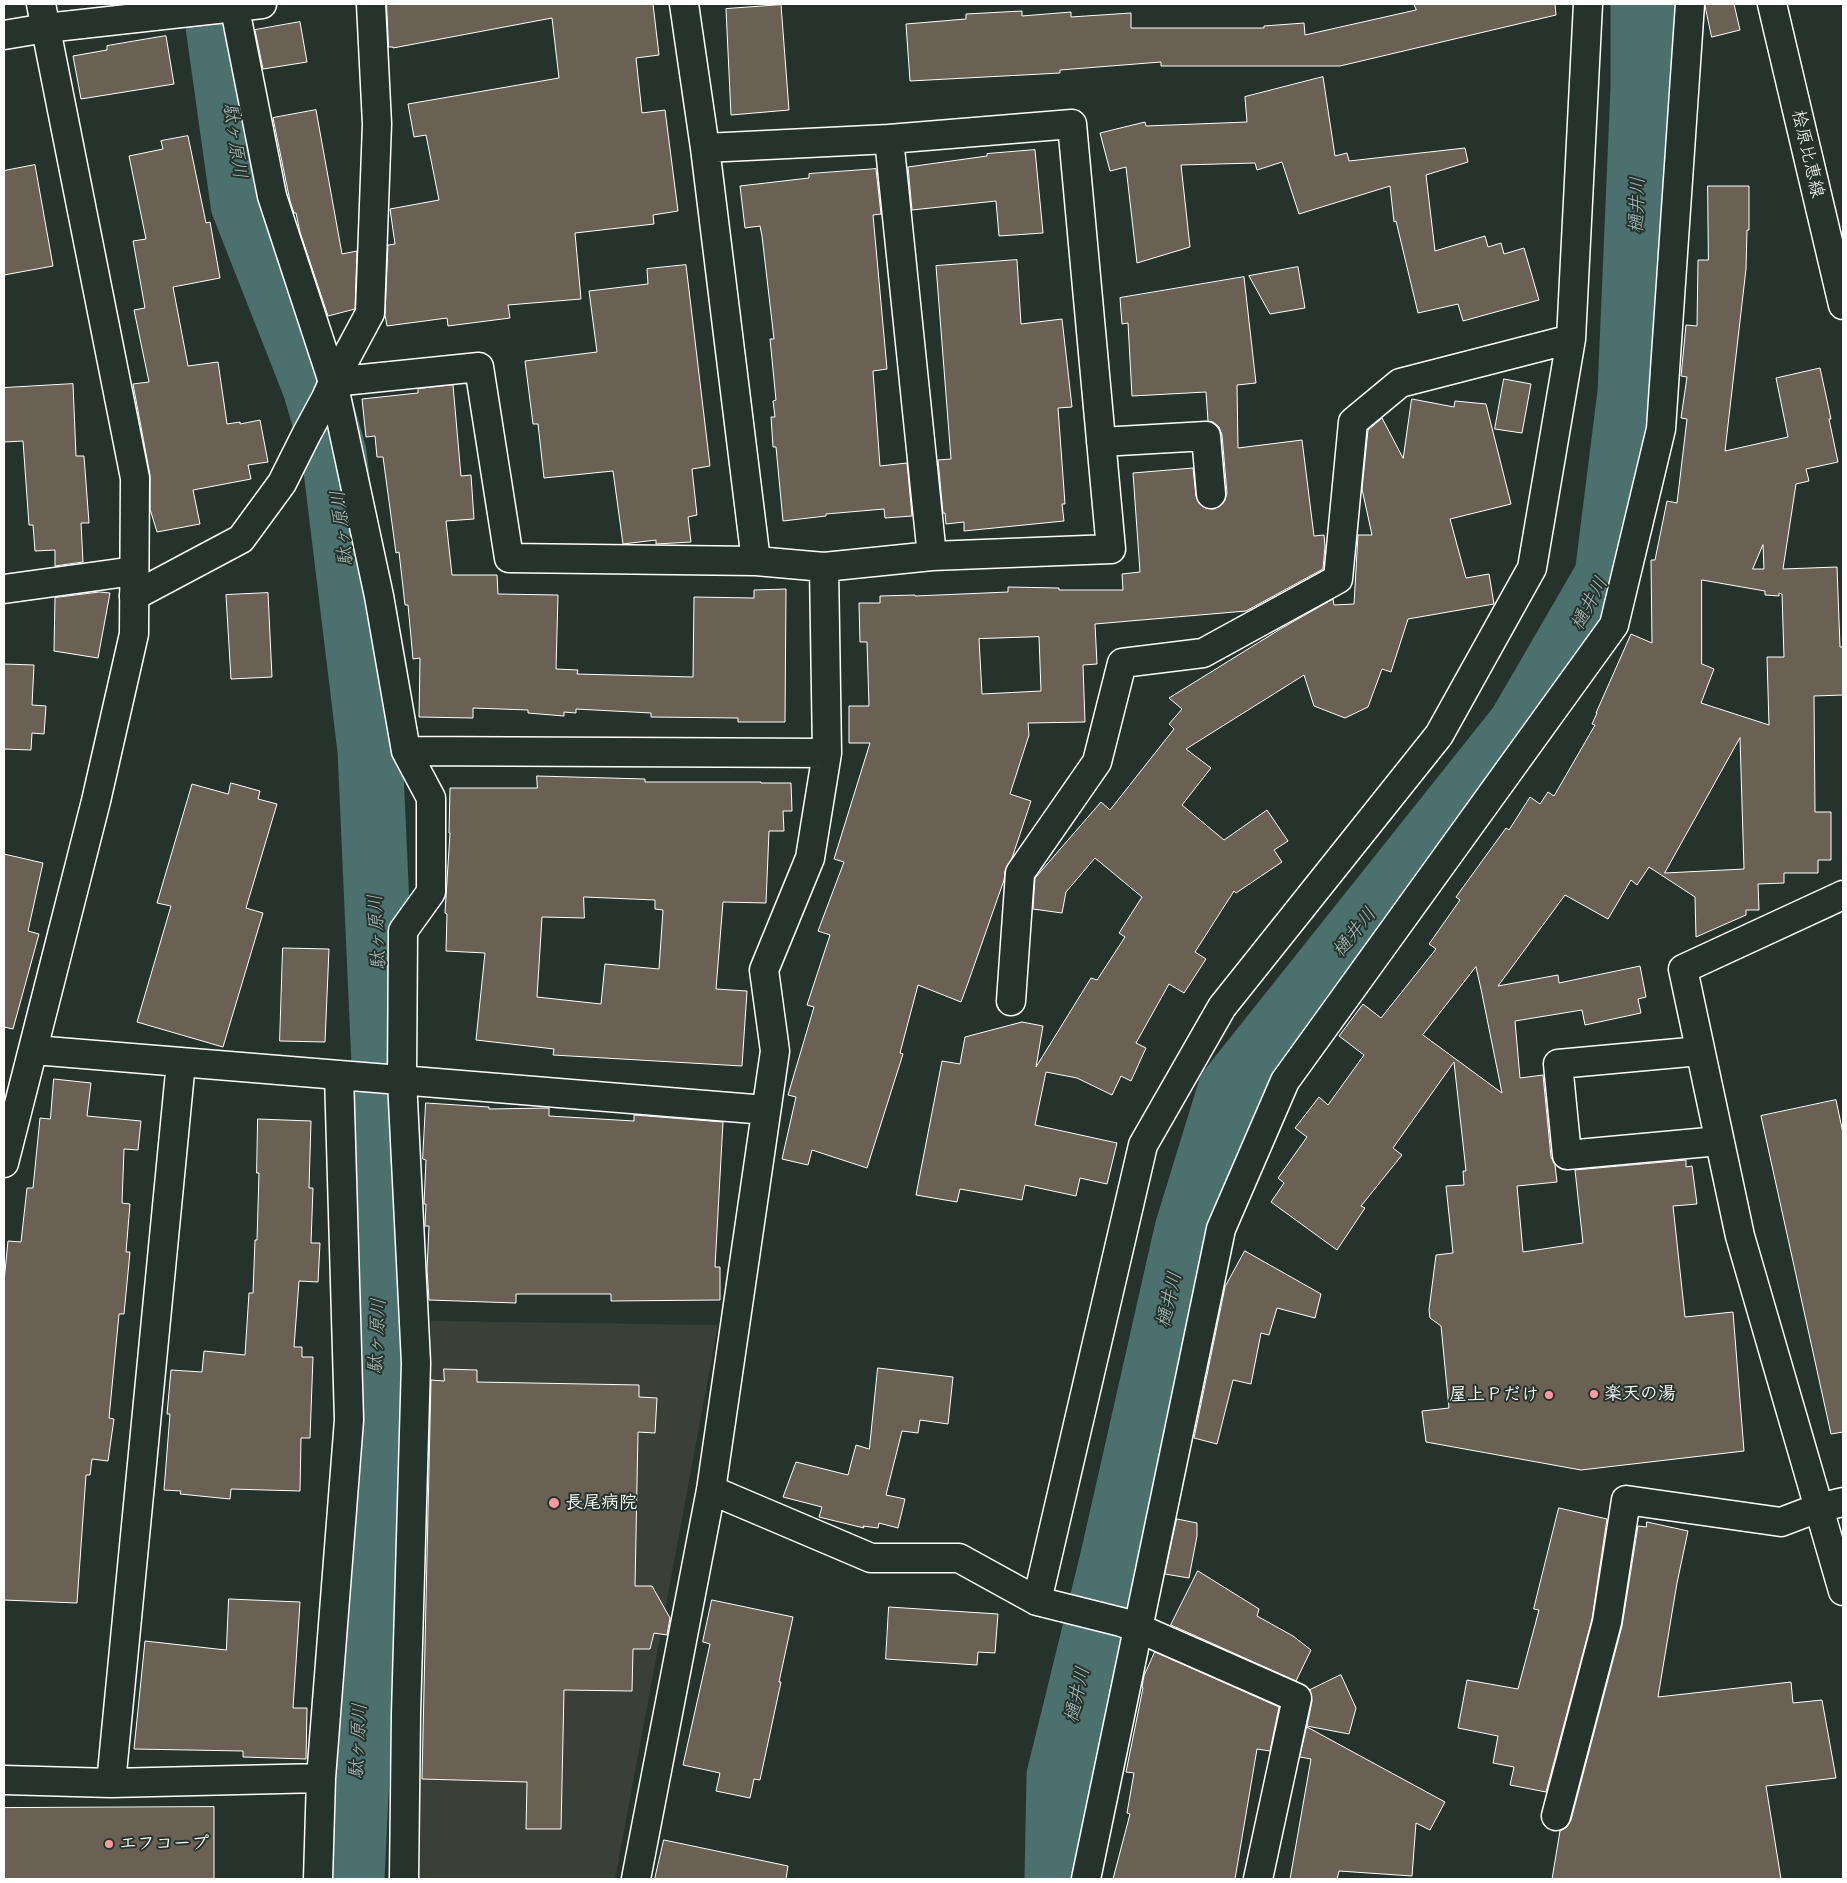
<!DOCTYPE html>
<html>
<head>
<meta charset="utf-8">
<style>
  body { margin:0 }
  #map { position:relative; width:1847px; height:1883px; overflow:hidden; background:#26332d; font-family:Pangolin,sans-serif }
  canvas { display:block }
  .frame { position:absolute; inset:0; border:5px solid #fff; pointer-events:none }
</style>
</head>
<body>
<div id="map">
<canvas width="1847" height="1883"></canvas>
<div class="frame"></div>
</div>
<script>
const ctx = document.querySelector('canvas').getContext('2d');
ctx.lineJoin = 'round';
function paint(path, color) { ctx.fillStyle = color; ctx.fill(path, 'evenodd'); }
function trace(path, color, width, dash) { ctx.strokeStyle = color; ctx.lineWidth = width; ctx.lineCap = dash ? 'butt' : 'round'; ctx.setLineDash(dash || []); ctx.stroke(path); }
function drawText(font, color, halo, rows, align = 'center') {
  ctx.font = font + ' Pangolin,"Klee One",sans-serif'; ctx.lineWidth = 4; ctx.setLineDash([]); ctx.textBaseline = 'middle'; ctx.strokeStyle = halo; ctx.fillStyle = color; for (const [text, x, y, turn = 0] of rows) {
    ctx.save(); ctx.translate(x, y); ctx.rotate((+turn || 0) * Math.PI / 180); ctx.textAlign = isNaN(turn) ? turn : align; if (halo) ctx.strokeText(text, 0, 0); ctx.fillText(text, 0, 0); ctx.restore();
  }
}
paint(new Path2D(`
  M431,1321l287,4 -103,554h-205l6,-199z`), '#3a4038');
trace(new Path2D(`
  M215,4l28,200 72,183 19,66 36,297 17,381 -35,748
  M1057,1879l2,-103 53,-215 75,-331 43,-140 290,-364 87,-150 23,-183 13,-305v-84`), '#4b706e', 65);
const building = new Path2D(`
  M387,4h266l6,51 -23,3 6,55 23,-3 13,101 -25,4 1,9 -79,9 6,66 -73,6 2,13 -62,8 -1,-8 -60,8 -2,-11 3,-70 7,-1 -5,-35 49,-9 -13,-65 -12,2 -6,-33 151,-26 -7,-60 -159,30v-1h-4z
  M1414,4h141l1,11 -216,51h-179v-4l-101,8v3l-150,8 -4,-57 60,-5v-5l56,-3v5l49,-4v5l60,-4v15h133v-2l40,-3 1,12 111,-25z
  M1705,4h29l6,26 -28,7z
  M781,5l8,105 -58,5 -5,-106z
  M300,22l7,40 -44,7 -8,-39z
  M166,36l8,48 -93,15 -8,-43 34,-6v-4z
  M1323,77l12,79 12,-3 2,8 116,-13 3,14 -42,13 9,76 50,-15 3,11 13,-4 3,11 20,-6 15,52 -76,21 -5,-17 -40,9 -22,-92 -2,1 -4,-36 -91,28 -17,-52 -25,8 -2,-7 -74,2 9,82 -53,16 -11,-96 -16,4 -10,-38 45,-11 1,4 101,-4 -2,-25z
  M316,110l26,144 15,-3 -2,58 -27,7 -28,-84 -4,-19h-2l-4,-12 -17,-83z
  M188,136l18,87 4,-1 10,56 -47,9 15,79 30,-4 9,62 13,-2v2l20,-4 8,42 -20,3 3,14 -58,11 7,34 -43,8 -7,-23v-34l-17,-91 16,-2 -15,-72 11,-2 -12,-67 13,-2 -17,-83 34,-7 -2,-8z
  M1035,150l8,83 -44,3 -3,-35 -84,9 -4,-43 79,-11v-2z
  M35,165l18,101 -49,9v-104z
  M876,169l5,45 -8,1 14,154 -14,2 7,95 27,-3 5,53 -27,2 -1,-9 -58,5v2l-43,5 -7,-74h-3l-2,-30h4l-2,-16 3,-1 -6,-61h4l-12,-103 -2,-10 -15,2 -5,-42 69,-8v-4z
  M1708,186h41v44h-2l-1,39 -21,182 63,-14 -12,-59 44,-10 11,51h-2l9,43 -32,7 3,12 -13,3 -13,85 54,-2 3,80h3v48l-29,1 1,116h16v48h-13v13h-34v10l-26,1 1,26h-13v5l-50,22 -1,-40 -46,-30 -12,18 -6,-5 -23,39 -43,-24 -67,91 60,-11 1,8 81,-17 6,31 -8,2 3,14 -56,12 -3,-15 -67,11 5,57 23,-3 8,82 4,8 2,17 -40,4 6,66 60,-9 -8,-73 111,-10v7l6,-1 5,38 -24,2 12,111 48,-5 11,139 -163,19 -155,-28 -4,-31 27,-3 -8,-82 -11,-8 -1,-8 7,-55 17,-2 -7,-67 18,-1 -1,-14h3l-12,-109 -61,86 9,7 -41,51 4,2 -28,42 -66,-48 13,-19 -6,-5 29,-41 -12,-9 24,-31 9,8 36,-50 -25,-19 24,-32 18,14 55,-69 -7,-5 31,-44 -4,-3 50,-69 3,2 21,-33 10,7 8,-12 6,4 41,-71 -3,-1 5,-11h-1l35,-79 21,9 -1,-83h4l12,-59 10,2 10,-84 -6,-1 6,-41 -6,-1 5,-51 11,1 1,-66h10zM1763,545l1,24h-11zM1702,580l63,11v4l14,1v-3l3,1 2,63h-17l2,68 -68,-22 13,-34 -12,-5zM1740,738l4,131 -79,4zM1476,967l5,22 21,104 -79,-58z
  M1017,260l4,64 41,-5 10,88 -14,1 7,96h-3l2,17 -100,10v-9l-18,2 -1,-11h-2l-5,-53 13,-1 -15,-193z
  M686,265l24,201 -18,3 5,46 -9,2 3,25 -35,2v-4l-33,4 -10,-73 -69,7 -6,-54h-5l-8,-63 72,-9 -8,-61 59,-7 -1,-15z
  M1298,267l7,41 -35,6 -21,-38z
  M1244,277l12,106 -19,2 1,63 64,-8 12,96 10,-1 1,11 -2,23 -77,42 -151,13 2,40 -14,1 2,57 -57,1 1,12 -19,59 21,7 -19,57 -7,13 -1,9 -36,103 -7,19 -43,-17 -18,68 3,1 -36,114 -55,-18 -4,15 -26,-6 14,-62 -8,-2 26,-88 -7,-2 23,-70 -12,-4 26,-69 -10,-3 36,-116h-21v-37h20l-2,-64h-7l-1,-39h21v-7l35,-1v1l93,-4v-5l51,1v2h64l-1,-16 18,-2 -7,-99 60,-5 3,28 3,7 6,5 8,1 7,-3 5,-6 2,-7 -5,-58 -3,-8 -6,-5 -5,-1 -2,-29 -74,4 -4,-73 -6,1 -2,-26zM1039,637l2,54 -59,3 -3,-55z
  M1504,379l27,5 -9,49 -27,-4z
  M73,384l3,72h8l5,67h-8l2,39 -28,4v-16l-20,1 -2,-26h-4l-6,-84 -19,1v-54z
  M453,385l8,91 10,-1 3,44 -28,2 6,54h45l1,19 60,1 -2,74 22,1 -1,4 116,3 1,-80 60,1v-8l32,-1 -1,133h-47v-4l-87,-1v-4l-75,-4v4l-12,-1v4l-36,-3v-3l-55,-2v10l-54,-1 1,-59 -7,1 -5,-54h-3l-6,-53 -3,1 -13,-96h-6l-2,-21 -9,1 -4,-38 56,-6v-4z
  M1412,399l42,8 1,-6 31,3 25,100 -61,15 16,59 23,-4 5,30 -86,15 -17,53 -9,-3 -14,38 -23,11 -31,-12 -10,-31 -118,74 25,19 -29,37 42,35 43,-30 21,31 -14,9 8,12 -46,31 -2,-2 -39,61 11,7 -22,34 -15,-9 -33,59 10,5 -15,33 -10,-5 -9,19 -35,-17 -31,-6 -11,53 82,18 -10,41 -27,-6 -4,18 -51,-11 -3,15 -62,-11 -3,13 -41,-7 26,-134 18,3 5,-27 57,-15 21,4 -7,41 55,-89 6,2 28,-43 -6,-4 23,-36 -47,-39 -29,34 -4,21 -29,-4 2,-31 66,-76 9,8 64,-81 -5,-5 13,-15 -13,-11 113,-70 51,-29 1,6 20,-1 4,-69h14l-10,-46 6,-59 14,-12 21,40z
  M100,592l10,1 -12,65 -44,-7 1,-53z
  M268,593l4,84 -41,2 -5,-84z
  M4,664l30,1 -2,40 14,1 -2,28 -12,-1 -1,17 -27,-1z
  M537,776l108,3v3h116v1h30l1,28h-9l1,20h-15l-3,72 -43,-1 -7,87 31,2 -5,75 -189,-11 1,-6 -78,-9 9,-87 -39,-2 1,-37 -2,-1 5,-80h-1l1,-45h87zM584,897l71,3v9l8,1 -4,59 -54,-5 -4,40 -64,-7 5,-80 42,1z
  M231,783l29,8 -2,8 19,5 -31,104 17,5 -40,134 -86,-25 34,-116 -14,-3 35,-119 36,10z
  M4,854l39,9 -15,68 11,3 -26,95 -9,-2z
  M283,948l46,1 -4,93 -45,-1z
  M54,1079l37,4 -4,33 54,5 -3,29 -14,-1 -2,54 8,1 -4,48h4l-6,62h-5l-10,104 5,1 -6,42 -16,-2 -2,16h-4l-9,128 -73,-3v-319l4,-40 13,1 6,-54h6l7,-70 10,1z
  M1836,1100l7,33v299l-12,2 -70,-318z
  M426,1103l63,4v2l60,-1v8l85,5v-6l89,7 -8,145h5v33l-109,1v-7h-95v9l-87,-3 -2,-30 2,-44h-4l1,-22h-2l2,-44 -3,-1z
  M258,1119l53,2 -2,67h4l-2,55h9l-2,39 -19,-1 -5,66h8v10h11l-3,81h-9l-1,53 -69,-2 -1,10 -50,-5 1,-3 -17,-1 6,-76h-3l4,-44 31,2 2,-21 41,4 4,-62h4l2,-53h2l2,-67h-2z
  M1245,1251l76,43 -6,24 -38,-10 -8,27 -8,-2 -10,51 -18,-4 -16,64 -23,-6 31,-151z
  M878,1368l75,9 -5,47 -28,-4 -2,13 -16,-2 -16,64 19,4 -7,29 -19,-5 -1,5 -15,-2 1,2 -45,-11 3,-10 -39,-10 13,-35 52,13 8,-30 13,4z
  M444,1369l33,1v12l162,3v12l18,1 -2,35 -17,-1 -3,154h17l18,32 -3,17 -13,-2 -4,16h-17l-1,42 -68,-1 -3,139h-35l1,-47 -105,-3 9,-399 13,1z
  M1559,1508l48,11 -15,100 -46,173 -36,-7 4,-18 -21,-4 5,-27 -40,-8 9,-48 51,9 21,-79 -5,-1z
  M1177,1519l20,4v13l-8,42 -24,-4z
  M1647,1522l41,9 -11,52 -19,114 133,-15 2,21 29,-3 14,78 -70,8 15,93h-229l8,-48 7,-4 4,-7 51,-194 16,-100 8,1z
  M1198,1571l61,38 -2,7 36,20 18,14 -15,31 -125,-56z
  M229,1599l71,3 -7,106h14l-1,51 -63,-2v-6l-109,-2 11,-108 81,9z
  M712,1600l81,17 -14,65h2l-21,98 -6,-1 -4,19 -34,-7 4,-18 -37,-8 27,-121 -7,-2z
  M889,1607l109,7 -3,39 -17,-1 -1,13 -91,-6z
  M1155,1652l124,55 -9,44 -13,-2 -22,130h-122l17,-65 -3,-1 7,-40 -8,-1 17,-84 -1,-1 2,-11z
  M1341,1675l15,33 -7,26 -42,-8 5,-25 -2,-11z
  M1307,1727l138,75 -15,28 -14,-7 -4,53 -73,-5 -2,8h-47l21,-120 -11,-2z
  M214,1807v72h-210v-71z
  M664,1840l124,26 -2,13h-131z`);
paint(building, '#6a6053');
trace(building, '#fff', 1);
const minor = new Path2D(`
  M234,4l38,192 61,186 37,-69 7,-189 -6,-120
  M4,35l42,-7 216,-24
  M889,139l183,-15 39,425 -179,7
  M705,148l51,413 68,6
  M333,382l46,214 27,155 25,47v94l-28,39 -1,149 14,283 -10,351 -2,165
  M1101,442l105,-6 5,58
  M4,589l130,-18
  M134,596l107,-57 41,-56 24,-48 20,-37 7,-16 146,-15 30,191 247,3
  M406,751l421,2
  M1843,895l-160,74 57,267 103,355
  M1011,1001l9,-128 77,-111 25,-99 81,-10 135,-74 15,-157 47,-39 171,-44 17,-335
  M34,1050l732,60
  M1700,1051l-142,13 9,91 152,-14
  M711,1490l160,68h88l78,43 106,-456 79,-138 217,-272 93,-167 39,-229
  M1037,1601l84,21 17,6 159,70 -39,181
  M4,1780l107,3 210,-5 28,-358 -10,-345
  M111,1783l70,-721
  M1556,1816l51,-194 19,-122 155,22 37,-14 25,-6
  M318,1879l3,-101
  M636,1879l75,-389 64,-439 -11,-81 46,-112 17,-105 -3,-186 108,-11 -43,-417 -184,9 -21,-144
  M1086,1879l135,-650 64,-148 329,-456 47,-196 29,-425`);
const tertiary = new Path2D(`
  M4,1163l92,-362 38,-167 1,-156 -94,-474`);
const secondary = new Path2D(`
  M1772,4l71,301`);
trace(minor, '#fff', 31);
trace(tertiary, '#fff', 31);
trace(secondary, '#fff', 31);
trace(minor, '#26332d', 28);
trace(tertiary, '#26332d', 28);
trace(secondary, '#26332d', 28);
for (const [x, y, r, color] of [
  [1594,1394,5,"#ff9aa2"],
  [1549,1395,5,"#ff9aa2"],
  [554,1503,6,"#ff9aa2"],
  [109,1844,5,"#ff9aa2"]
]) { const dot = new Path2D(); dot.arc(x, y, r, 0, 2 * Math.PI); ctx.fillStyle = color; ctx.fill(dot); trace(dot, '#26332d', 2); }
drawText('18px', '#fff', '#26332d', [
  ["桧原比恵線",1807,154,77]
]);
drawText('bold 18px', '#fff', '#26332d', [
  ["楽天の湯",1604,1394],
  ["屋上Ｐだけ",1539,1395,"right"],
  ["長尾病院",565,1503],
  ["エフコープ",119,1844]
], 'left');
drawText('italic 19px', '#aebfbe', '#26332d', [
  ["駄ヶ原川",234,141,82],
  ["樋井川",1638,205,-88],
  ["駄ヶ原川",343,528,-97],
  ["樋井川",1590,604,-62],
  ["駄ヶ原川",378,932,-93],
  ["樋井川",1355,933,-51],
  ["樋井川",1170,1300,-77],
  ["駄ヶ原川",378,1336,-87],
  ["樋井川",1078,1695,-77],
  ["駄ヶ原川",359,1741,-87]
]);
</script>
</body>
</html>
